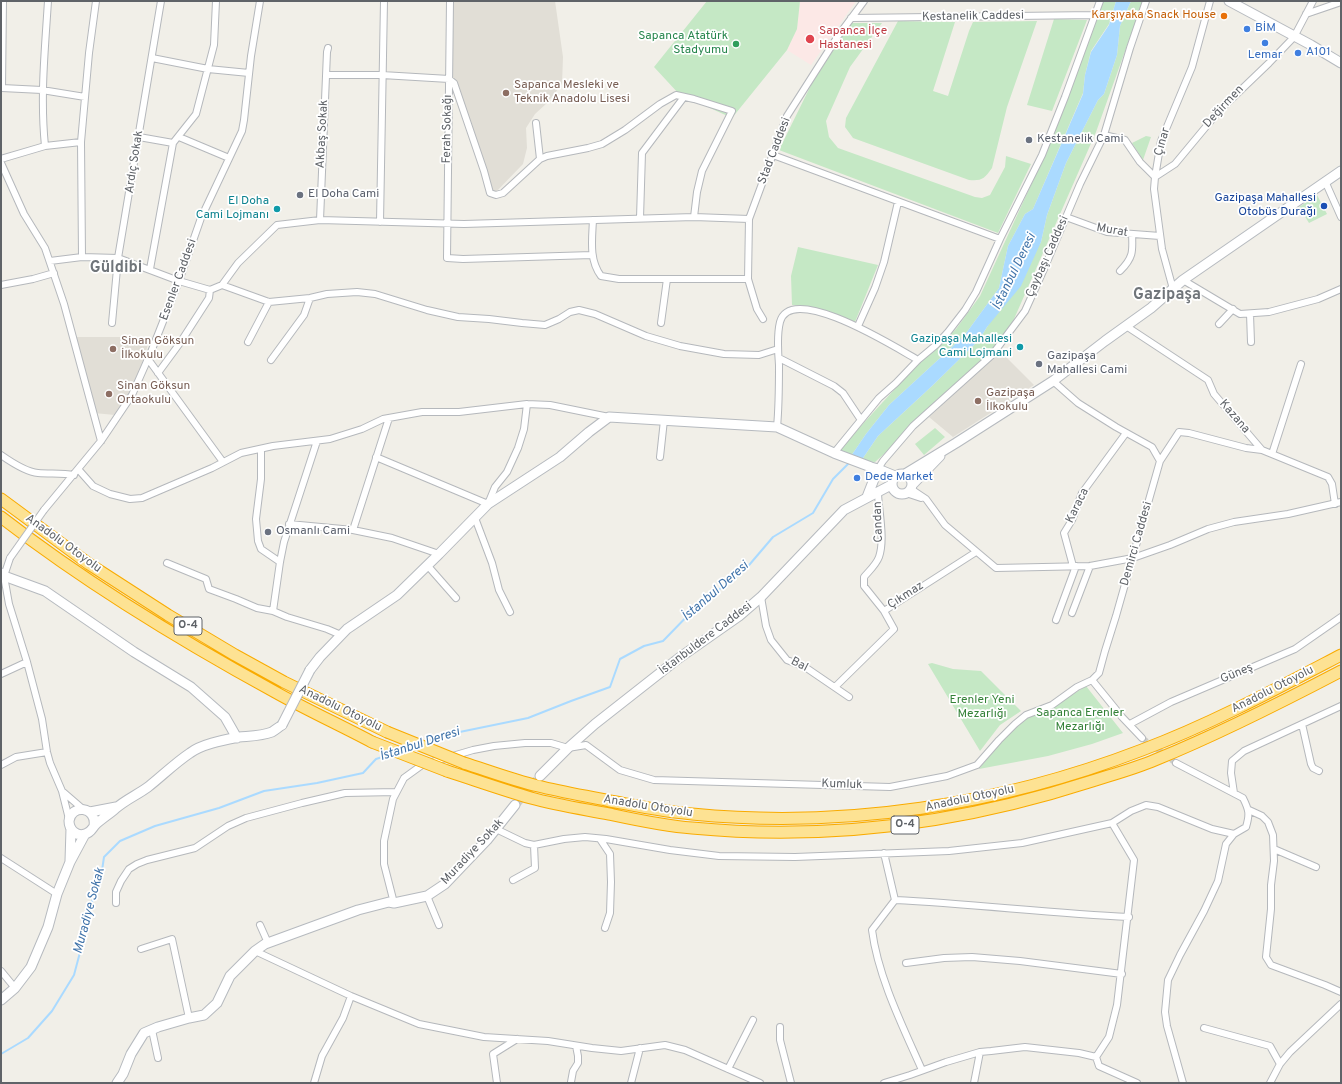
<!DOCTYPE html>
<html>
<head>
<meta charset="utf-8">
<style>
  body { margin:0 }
  #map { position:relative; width:1342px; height:1084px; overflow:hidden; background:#f1efe8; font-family:Overpass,sans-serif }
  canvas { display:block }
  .frame { position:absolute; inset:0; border:2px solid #5f6368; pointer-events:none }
</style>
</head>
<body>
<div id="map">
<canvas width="1342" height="1084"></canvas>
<div class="frame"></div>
</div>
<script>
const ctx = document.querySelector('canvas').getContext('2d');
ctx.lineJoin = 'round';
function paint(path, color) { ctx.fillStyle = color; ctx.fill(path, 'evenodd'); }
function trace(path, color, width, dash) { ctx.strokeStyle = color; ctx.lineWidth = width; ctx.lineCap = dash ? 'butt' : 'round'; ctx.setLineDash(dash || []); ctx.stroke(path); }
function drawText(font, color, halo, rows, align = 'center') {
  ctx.font = font + ' Overpass,sans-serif'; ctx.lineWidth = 3.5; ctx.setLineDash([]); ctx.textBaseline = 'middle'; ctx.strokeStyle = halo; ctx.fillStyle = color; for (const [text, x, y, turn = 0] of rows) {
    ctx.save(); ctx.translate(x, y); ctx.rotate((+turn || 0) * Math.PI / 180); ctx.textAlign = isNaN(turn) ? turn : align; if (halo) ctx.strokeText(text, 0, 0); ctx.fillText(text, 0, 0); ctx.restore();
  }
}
paint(new Path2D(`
  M453,1h102l8,56 -1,27 -15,19 -12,11 -9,14 1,20 -4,16 -29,30 -41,-113z
  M76,337h74l-10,35 -21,41 -4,2 -21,-2 -11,-38z
  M1000,351l34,34 -81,52 -24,-20z`), '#e1ded6');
paint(new Path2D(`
  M800,1h56l-45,64 -24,-15 10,-21z`), '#fce8e6');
paint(new Path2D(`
  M707,1h93l-3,28 -10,21 -55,68 -53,-24 -25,-27z
  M1101,1h15l-7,23 -18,27 -6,24 -2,18 -50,116 -8,5 -17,32 -9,42 -35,48 -75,69 -23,29 -15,22 -12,-6 75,-82 42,-39 24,-33 73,-159z
  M1131,1h12l-47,131 -96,219 -125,111 -14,-1 17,-25 54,-50 47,-46 8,-13 54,-85 6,-27 19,-52 32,-63 6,-6 13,-39 3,-29z
  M1054,19l33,1 -35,91 -25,-6z
  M898,21l57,1 -22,69 15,5 21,-65 4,-9 64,-1 -30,86 -15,61c-8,11 -10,13 -23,12l-116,-42 -8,-11 1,-9z
  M851,23h31l-32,44 -24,54 3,16 9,11 137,49 7,1 8,-3 15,-28 1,-11 25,8 -33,69 -219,-83 33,-67z
  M1146,136l5,1 -8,23 -11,-17z
  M1317,195l10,19 -18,9 -10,-16z
  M798,247l80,18 -23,57 -47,-15 -16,-2 -1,-29z
  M935,428l10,9 -21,18 -9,-11z
  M932,663l21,6 28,2 40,40 -21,14 -20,26 -52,-87z
  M1086,686l37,47 -31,11 -44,12 -69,13 22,-28 27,-24 28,-12z`), '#c5e8c5');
paint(new Path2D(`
  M1116,1h15l-11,25 -3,29 -13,39 -6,6 -32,63 -19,52 -6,27 -20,44 -34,41 -8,13 -47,46 -54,50 -17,25 -10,-5 15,-22 23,-29 75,-69 35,-48 9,-42 17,-32 8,-5 50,-115 2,-19 6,-23 18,-27z`), '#aadaff');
trace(new Path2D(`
  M424,742l21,-7 83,-17 43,-17 39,-14 10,-28 24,-13 19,-5 35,-36 46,-34 29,-34 40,-24 20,-34 17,-17
  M403,749l9,-3
  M1,1054l27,-16 24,-27 22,-36 9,-34 6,-33 11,-24 4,-27 16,-16 35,-15 64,-18 45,-17 53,-8 46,-10 13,-14 16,-5`), '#aadaff', 2);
trace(new Path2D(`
  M1142,738l34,25`), '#ccccc8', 6, [6, 3]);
trace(new Path2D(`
  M515,805l22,-25`), '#ccccc8', 9, [9, 4.5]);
const street = new Path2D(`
  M3,1l-1,87 40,2 43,7
  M450,1l-3,257 16,1 129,-4
  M1306,14l35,-12
  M851,18l244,-3
  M152,58l56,11 41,4
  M326,75h56l67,4 5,4 30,88 6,22 6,2 7,-2 37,-34 7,-3 41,-8 14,-4 23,-14 35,-26 16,-9 18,4 38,12 -30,60 -5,21 -3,25
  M536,123l4,36
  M1104,135l21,5 15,22 15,15
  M139,137l34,6
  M179,137l50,21
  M45,146c-5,-49 0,-97 3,-145
  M773,155l227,84
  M1,159l44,-13 36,-4
  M1,163l23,51 21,34 19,56 37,137
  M1155,177l20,-13 44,-53 50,-48 25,-26 19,-36
  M1325,181l16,36
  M1066,217l41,15 53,4
  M640,218l2,-65 42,-56
  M320,220l7,-168 1,-4
  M593,220c-1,20 -4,40 8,56l18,3h129
  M380,222l4,-221
  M82,257l-1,-115 8,-89 7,-52
  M50,261l32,-4 36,1 61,23 31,9 12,-5 16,-22 39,-38 43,-5 144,4 230,-7 55,2
  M150,269l23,-126 23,-29 18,-69 2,-44
  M1120,271c13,-13 13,-19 12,-37
  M1183,280l57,34 29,-2 49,-13 23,-10
  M1,285l32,-6 21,-6
  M222,285l47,17 41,-4 17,-4 30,-2 18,2 52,16 31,7 31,2 33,4 23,2 14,-6 11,-7 9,-2 16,4 51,22 34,10 44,8 35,1 19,-6
  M1173,289l-11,-40 -8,-60 1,-12 6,-36 31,-74 18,-66
  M1250,314l1,28
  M763,319l-6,-10 -9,-30 1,-60 38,-103 51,-80 26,-35
  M112,323l6,-65 43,-257
  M661,323l6,-44
  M1219,324l14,-15
  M858,326l17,-38 9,-26 14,-60
  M1126,326l82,54 6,14 48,56 66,27 4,7 3,20
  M248,342l21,-40
  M779,358l55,28 9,7 18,27
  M148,359l75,103
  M271,360l33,-45 6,-17
  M158,373l22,-30 29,-45 1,-8
  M1053,381l25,22 38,24 36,20 8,14 -44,155 -11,35 -6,22 -7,7 30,37 20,21
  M777,427c2,-21 2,-41 2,-62 -1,-12 -2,-31 1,-43 11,-41 118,27 138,38
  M261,449v30l-5,40 2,22 3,8 19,13
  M834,453l45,-55 17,-15 22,-23 18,-15 12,-13 17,-22 11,-18 24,-53 42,-84 23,-58 35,-96
  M1272,454l29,-90
  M1,455c10,7 25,17 37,18 12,1 24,0 36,2
  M376,457l112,47 7,-17 12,-15 11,-24 6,-19 3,-25
  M660,457l4,-37
  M1160,461l19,-29 10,1 57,15 16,2
  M78,469l15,17 17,8 20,5 12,-1 70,-30 29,-15 32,-7 57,-7 32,-10 21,-10 39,-7h37l68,-8 23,1 59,12
  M878,469l5,-8 30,-35 79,-71 33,-44 19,-42 36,-85 24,-49 26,-87 16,-47
  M911,489l15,10 19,26 51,43 94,-2 43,-8 37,-13 38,-16 26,-7 54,-8 53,-12
  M906,493l15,5
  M878,494c1,18 7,46 1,63 -3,8 -10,14 -15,20v9l20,25
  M44,510l57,-69 31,-46 19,-43 28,-71 22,-63 41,-87 2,-11 7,-64 9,-55
  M475,518l17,45 7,27 11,22
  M289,524l64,6 39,8 47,16
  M353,530l36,-112
  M10,558l-6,18 5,28 18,58 15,57 5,33 3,11 12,28 7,28
  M167,563l39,16 3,10 27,10 21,9 16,3 14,6 40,12 14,6
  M427,565l29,33
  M1073,566l-9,-33 8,-13 10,-27 44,-60
  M761,597l5,29 5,14 16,20 18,7 44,30
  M273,611l7,-49 4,-20 33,-101
  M1072,613l18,-47
  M1056,620l20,-54
  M1,674l26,-12
  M835,687l59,-58 -10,-18 92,-59
  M1130,724l41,-22 124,-53 46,-32
  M1302,724l9,40 2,4 6,3
  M1,765l15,-8 31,-5
  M62,791l22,19
  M1234,793l-3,-20 1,-12 12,-10 97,-45
  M1249,810l13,6 6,6 5,13 1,26 -3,24v24l-5,48 5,8 54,20 16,7
  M1112,823l22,37 -17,145 -8,32 -13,20 3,9 38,17
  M496,829l29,14 9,2 30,-6 21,-2 21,2 64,11 49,6 76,1 154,-6 73,-8 90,-20 19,-12 15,-6 12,2 54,22 22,5 12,-7c4,-13 3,-17 -3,-29l-67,-35
  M600,839l10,15 1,28 -1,31 -5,15
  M1274,849l42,18
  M884,853l11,47c78,4 155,13 234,17
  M1,858l56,36
  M513,880l22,-12 -1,-23
  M427,896l12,29
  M895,900l-23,30c6,47 31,97 50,140
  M116,903v-11l5,-11 8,-12 8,-5 10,-4 48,-12 33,-22 18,-8 56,-15 43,-10 51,-1
  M394,903l-10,-39v-23l9,-42 11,-21 18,-13 51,-15 21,-4 31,-3h26l17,5 18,-3 34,25 34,10 236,7 57,-11 30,-11 22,-25 16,-16 11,-9 26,-10 25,-18 15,-7
  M260,925l8,18
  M141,949l31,-10 17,79
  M255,951l96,45 68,28 65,13 64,4 44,7 29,3 44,-6 20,5 75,33
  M906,963l38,-5 28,-1 48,4 102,13
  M1,971l14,17
  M780,1027v13l11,43
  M1204,1028l66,18 10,18
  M152,1030l6,28
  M728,1069l25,-49
  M571,1082l2,-11 5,-8v-7l-2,-10
  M314,1083l8,-27 21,-38 8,-22
  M497,1083l-4,-29 24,-15
  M631,1083l9,-35
  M884,1083l26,-8 36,-13 34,-10 11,-1 34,-4 54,6 17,4
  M974,1083l6,-31
  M1183,1083l-16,-57 -2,-14 3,-32 12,-25 24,-44 14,-30 8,-37 8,-10
  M1270,1083l10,-19 10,-12 51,-48`);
const secondary = new Path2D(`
  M1229,1l82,44 30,18
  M892 484a10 10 0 1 1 20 0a10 10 0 1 1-20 0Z
  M905,474l51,-31 97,-62 52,-40 46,-33 32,-28 158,-109
  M912,485l28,-29
  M867,497l9,-23
  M1,573l3,3 41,15 89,61 57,35 34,30 12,21
  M310,670l10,-13 27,-28 50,-34 42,-41 49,-50 72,-47 29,-25 20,-15 168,10 57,26 37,14 7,2 17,7
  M540,776l28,-28 27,-24 84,-66 60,-42 22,-19 83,-87 47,-25
  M90,812l26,-5
  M94,826c3,-20 -23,-22 -25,-5 0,9 8,16 16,13 6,-1 7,-6 11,-10 6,-5 13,-10 19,-15 10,-9 22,-14 33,-22 14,-11 27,-24 42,-34 12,-9 34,-13 49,-16 10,-1 23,-1 33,-5 3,-2 7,-5 10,-7
  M70,861l1,-32
  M1,1000l14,-12 16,-21 17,-40 9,-33 13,-32 15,-28
  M117,1083l6,-9 8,-20 13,-21 14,-6 31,-9 15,-3 13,-12 13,-27 25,-25 10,-7 93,-34 31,-8 5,1 33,-7 18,-12 42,-44 28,-35`);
const highway = new Path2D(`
  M1,499l88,65 79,51 67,40 49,27 103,50
  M1,517c85,66 179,123 274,175 32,18 65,33 97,50
  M464,763c25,8 49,17 74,23 24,6 48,10 72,15 27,5 55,11 82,13 153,15 307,-9 450,-64 69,-26 134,-61 199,-95
  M447,771c28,9 56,19 84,27 25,7 52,11 78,16 28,6 55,12 83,14 136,13 267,-4 397,-46 22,-7 45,-13 66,-22 64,-26 125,-57 186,-89`);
trace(street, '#b5b8bc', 8);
trace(secondary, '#b6babf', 11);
trace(highway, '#f9ab00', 13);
trace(street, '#fff', 6);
trace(secondary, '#fff', 9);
trace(highway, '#fde293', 11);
const streetBridge = new Path2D(`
  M10,558l34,-48`);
const secondaryBridge = new Path2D(`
  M282,725l28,-55`);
const highwayBridge = new Path2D(`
  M387,732l77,31
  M372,742l75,29`);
trace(streetBridge, '#b5b8bc', 8, []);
trace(secondaryBridge, '#b6babf', 11, []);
trace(highwayBridge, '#f9ab00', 13, []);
trace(streetBridge, '#fff', 6);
trace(secondaryBridge, '#fff', 9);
trace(highwayBridge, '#fde293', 11);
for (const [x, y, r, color] of [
  [1224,16,4,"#e8710a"],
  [1247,29,4,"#3f7fe0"],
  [810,39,5,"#e0444e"],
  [1265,43,4,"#3f7fe0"],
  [736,44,4,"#2e9e5b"],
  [1298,53,4,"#3f7fe0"],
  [506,93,4,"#8d6e63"],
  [1029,140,4,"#6b7280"],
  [300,195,4,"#6b7280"],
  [1324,206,4,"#1a4fb4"],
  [277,209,4,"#0f9aa8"],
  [1020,347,4,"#0f9aa8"],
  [113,349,4,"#8d6e63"],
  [1039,364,4,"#6b7280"],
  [109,394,4,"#8d6e63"],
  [978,401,4,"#8d6e63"],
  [857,478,4,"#3f7fe0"],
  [268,532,4,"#6b7280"]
]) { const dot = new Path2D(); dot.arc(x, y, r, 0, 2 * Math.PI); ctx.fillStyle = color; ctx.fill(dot); trace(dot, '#fff', 1.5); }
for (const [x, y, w] of [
  [188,626,28],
  [905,825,28]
]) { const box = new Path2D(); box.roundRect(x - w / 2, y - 9, w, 18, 3); ctx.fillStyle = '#fff'; ctx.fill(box); trace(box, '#5f6368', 1); }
drawText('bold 11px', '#5f6368', null, [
  ["O-4",188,626],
  ["O-4",905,825]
]);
drawText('12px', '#c56008', '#fff', [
  ["Karşıyaka Snack House",1216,16]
], 'right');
drawText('12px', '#5f6368', '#fff', [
  ["Kestanelik Caddesi",973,17,-1],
  ["Değirmen",1224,107,-47],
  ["Ferah Sokağı",448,129,-89],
  ["Akbaş Sokak",323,134,-87],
  ["Çınar",1163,142,-74],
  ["Stad Caddesi",775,151,-69],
  ["Ardıç Sokak",135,162,-81],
  ["Murat",1112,231,10],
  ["Çaybaşı Caddesi",1048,257,-66],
  ["Esenler Caddesi",179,280,-70],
  ["Kazana",1234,417,49],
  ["Karaca",1078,506,-64],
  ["Candan",879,522,-92],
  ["Anadolu Otoyolu",63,544,36],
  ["Demirci Caddesi",1137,544,-74],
  ["Çıkmaz",906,596,-33],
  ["İstanbuldere Caddesi",706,639,-37],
  ["Bal",799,665,27],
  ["Güneş",1237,674,-23],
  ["Anadolu Otoyolu",1273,690,-27],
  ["Anadolu Otoyolu",340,709,26],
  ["Kumluk",842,785,2],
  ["Anadolu Otoyolu",970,799,-12],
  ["Anadolu Otoyolu",648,807,9],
  ["Muradiye Sokak",473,852,-47]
]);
drawText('12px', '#366cbe', '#fff', [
  ["BİM",1255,29],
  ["A101",1306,53],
  ["Lemar",1265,56,"center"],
  ["Dede Market",865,478]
], 'left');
drawText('12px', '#be3a42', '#fff', [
  ["Sapanca İlçe",819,32],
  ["Hastanesi",819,46]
], 'left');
drawText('12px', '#27864d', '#fff', [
  ["Sapanca Atatürk",728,37],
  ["Stadyumu",728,51]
], 'right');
drawText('12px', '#785e54', '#fff', [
  ["Sapanca Mesleki ve",514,86],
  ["Teknik Anadolu Lisesi",514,100],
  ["Sinan Göksun",121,342],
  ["İlkokulu",121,356],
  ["Sinan Göksun",117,387],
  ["Ortaokulu",117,401],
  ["Gazipaşa",986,394],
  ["İlkokulu",986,408]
], 'left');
drawText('12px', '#5b616d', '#fff', [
  ["Kestanelik Cami",1037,140],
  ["El Doha Cami",308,195],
  ["Gazipaşa",1047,357],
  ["Mahallesi Cami",1047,371],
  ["Osmanlı Cami",276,532]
], 'left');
drawText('12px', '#164399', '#fff', [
  ["Gazipaşa Mahallesi",1316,199],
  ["Otobüs Durağı",1316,213]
], 'right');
drawText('12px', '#0d838f', '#fff', [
  ["El Doha",269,202],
  ["Cami Lojmanı",269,216],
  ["Gazipaşa Mahallesi",1012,340],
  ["Cami Lojmani",1012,354]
], 'right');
drawText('12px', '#348238', '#fff', [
  ["Erenler Yeni",982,701],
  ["Mezarlığı",982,715],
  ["Sapanca Erenler",1080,714],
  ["Mezarlığı",1080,728]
]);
drawText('italic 13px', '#4174aa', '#fff', [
  ["İstanbul Deresi",1015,272,-64],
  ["İstanbul Deresi",716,592,-41],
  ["İstanbul Deresi",420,745,-18],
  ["Muradiye Sokak",90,911,-75]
]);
drawText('bold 16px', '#70757a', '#fff', [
  ["Güldibi",116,269],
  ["Gazipaşa",1167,296]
]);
</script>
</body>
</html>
